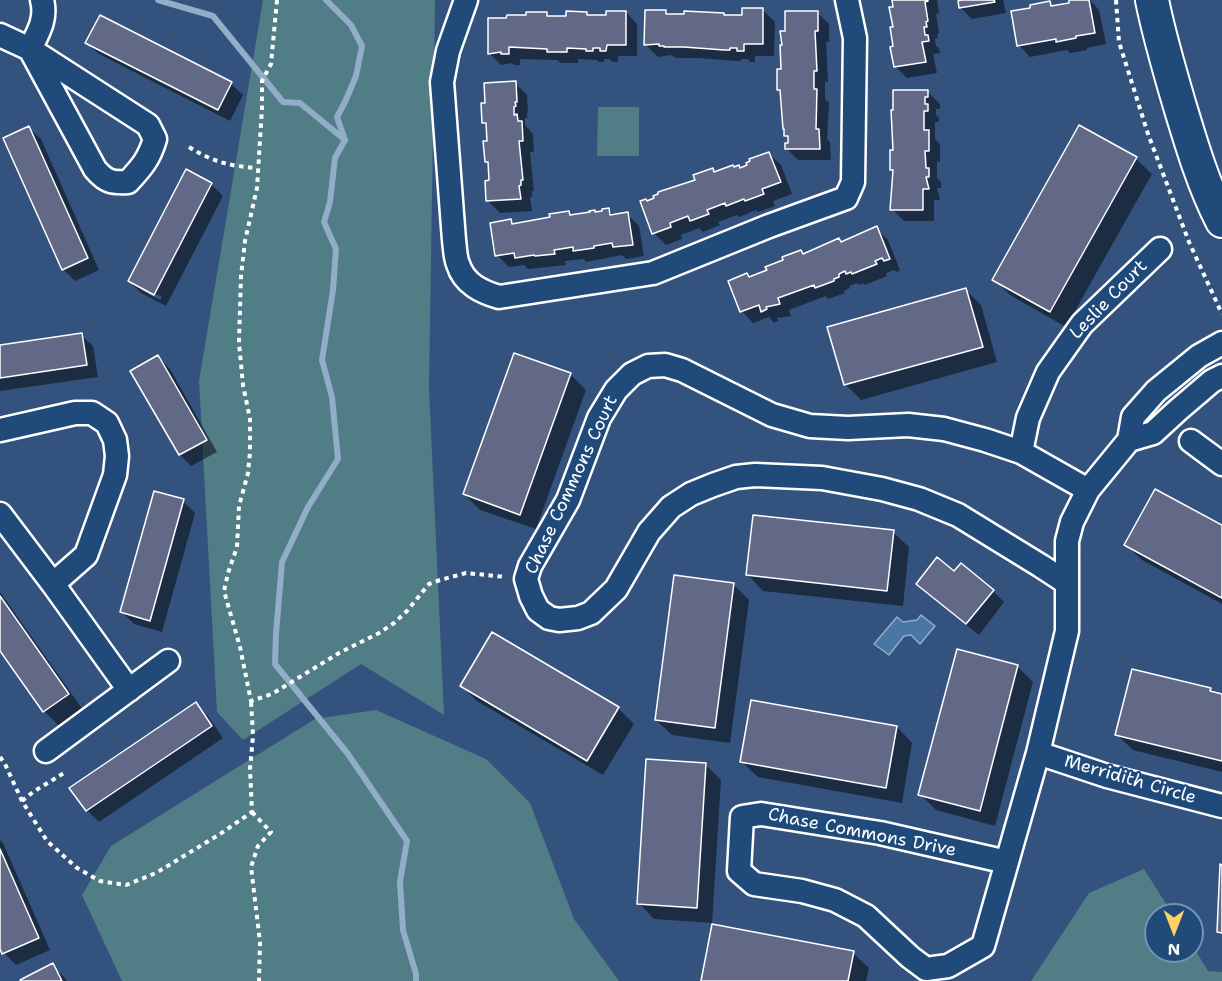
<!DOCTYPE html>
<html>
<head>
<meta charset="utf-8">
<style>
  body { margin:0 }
  #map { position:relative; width:1222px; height:981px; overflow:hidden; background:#33537e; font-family:"Shantell Sans",sans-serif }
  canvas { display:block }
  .north { position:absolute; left:1144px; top:903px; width:60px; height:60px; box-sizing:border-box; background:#1f4a7a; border:2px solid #7992af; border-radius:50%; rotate:180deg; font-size:16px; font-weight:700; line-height:24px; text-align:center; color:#fff }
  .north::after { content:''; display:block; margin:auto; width:21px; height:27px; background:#ffd166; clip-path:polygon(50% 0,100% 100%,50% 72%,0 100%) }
</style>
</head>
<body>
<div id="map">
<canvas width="1222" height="981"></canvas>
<div class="north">N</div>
</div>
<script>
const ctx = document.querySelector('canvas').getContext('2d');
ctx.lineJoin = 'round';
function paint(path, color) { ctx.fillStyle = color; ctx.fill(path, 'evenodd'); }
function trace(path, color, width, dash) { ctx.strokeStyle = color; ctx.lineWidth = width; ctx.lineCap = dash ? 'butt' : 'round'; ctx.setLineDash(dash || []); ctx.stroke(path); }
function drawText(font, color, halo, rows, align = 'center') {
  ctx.font = font + ' "Shantell Sans",sans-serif'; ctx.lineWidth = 4.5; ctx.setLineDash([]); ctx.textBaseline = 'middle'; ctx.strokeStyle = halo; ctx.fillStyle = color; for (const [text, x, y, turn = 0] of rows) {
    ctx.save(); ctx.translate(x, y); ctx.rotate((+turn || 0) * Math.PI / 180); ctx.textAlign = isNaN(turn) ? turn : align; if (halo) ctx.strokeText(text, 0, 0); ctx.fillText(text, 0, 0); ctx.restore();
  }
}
paint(new Path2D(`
  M263,0h172l-6,388 15,327 -83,-51 -118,76 -26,-28 -18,-331z
  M598,107h41v49h-42z
  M376,710l110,49 44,44 44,116 45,62h-497l-40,-86 29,-49 204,-127z
  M1144,869l29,46h-17v36h36v-6l16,26 14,1v9h-191l58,-88z`), '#507d86');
const water = new Path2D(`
  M921,615l14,11 -15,18 -9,-9 -7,1 -15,19 -15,-11 23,-27 6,5 14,-2z`);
paint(water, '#4877a4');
trace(water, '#91adc8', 1.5);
paint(new Path2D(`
  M893,0h44l2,13 -3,1 3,19 -2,1 1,4 -3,1 1,7 3,2 1,5 -7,1 4,19 -30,5 -12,-12v-58z
  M963,0h40l3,13 -34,6 -11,-11z
  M1075,0h15l9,10 7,34 -19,4v2l-17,3 -3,-3 -37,7 -11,-12 30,-42 5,4 17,-3z
  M763,10l12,12 -1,34h-19v6h-5l-2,-3h-7v2h-4l-40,-3h-20l-7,-3 -12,2 -12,-12 19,-34 5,5h74z
  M626,12l11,12v32h-19v6h-5l-4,-3h-5v3h-5l-2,-2 -19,-1v4h-17l-4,-3 -37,-1v6h-6l-2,-2 -11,2 -12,-12 58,-39 3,3h18l18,-4 3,3h18z
  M817,12l12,12v18h-3l2,40h-3v17l4,4 -2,36 3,3 1,18h-33l-12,-12 4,-9 -4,-3 -4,-43 -3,-3 4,-20 1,-23 2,-15z
  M87,43l144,41 12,11 -13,26 -131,-67z
  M515,83l12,12 1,18h-1v5h-2v7l8,9 1,18h-4l4,39h-2v6h-2l2,14 -32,2 -12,-12 3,-19 -1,-16 -4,-4 3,-19 -1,-16 -5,-4 3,-19z
  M928,92l12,12v5h-4v6l3,3v4h-4v17l5,5v18h-3v16l4,4v6h-4l3,12h-6v21h-30l-12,-12 2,-37 -3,-3 4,-18z
  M1079,127l57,32 16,15 -86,153 -56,-32 -16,-16z
  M29,128l12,11 58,131 -24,11 -12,-12z
  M769,154l12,11 11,29 -19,7 2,5 -17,6 -2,-2 -17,7 -2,-2 -19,7 2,3 -17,7 -4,-4 -18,7 1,4 -16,6 -12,-12 -6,-31 49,-21 15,-11 3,3 25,-4z
  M211,184l12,12 -57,110 -25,-13 -12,-12zM141,286l21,11 -2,3 -19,-10z
  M609,210l5,5 13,-1 12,12 5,30 -18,3 -4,-4 -36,7 -2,-3 -19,2 1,4 -38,4 -4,-4 -15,2 -12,-12 13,-34 4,4 37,-6 18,-7 4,4 23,-3z
  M876,228l12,12 12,30 -3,2 -3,-2 -8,3 1,3 -22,9 -2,-2 -4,2 -2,-2 -8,3 1,2 -6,3 1,2 -17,6 -2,-3 -37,14 2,6 -14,2 1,3 -4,2 -5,-6 -16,6 -11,-12 8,-33 19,-7 32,-19 3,3 35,-15 3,3z
  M966,290l15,15 16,57 -136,38 -16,-16z
  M81,335l12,11 5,31 -98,14v-45z
  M158,357l12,12 47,83 -26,14 -11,-11z
  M570,374l16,16 -50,139 -56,-19 -16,-16z
  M183,501l12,12 -33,119 -28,-8 -12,-12z
  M1222,527v77l-80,-44 -16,-15z
  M893,532l16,15 -6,59 -140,-15 -15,-16z
  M955,573l38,18 11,11 -25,33 -49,-39 -12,-12z
  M733,584l16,16 -19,143 -58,-8 -16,-15z
  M0,592l83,118 -23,17 -16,-16 -44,-62z
  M958,651l60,16 15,15 -38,144 -59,-16 -16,-16z
  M462,686l156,22 16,16 -31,51 -126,-74z
  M1210,689l5,5 7,2v76l-89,-22 -16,-15z
  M196,704l12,12 15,22 -124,84 -12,-12 -15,-22z
  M897,727l15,16 -10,60 -144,-26 -16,-15z
  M705,764l16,16 -9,143 -58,-4 -15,-16z
  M0,840l3,3 47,107 -34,15 -12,-12 -4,-8z
  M853,953l16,15 -3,13h-164z
  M52,965l12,12 3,4h-45z`), '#0007');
trace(new Path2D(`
  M158,0l55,16 70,86 17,1 45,37
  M326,0l25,25 11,21 -6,30 -11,26 -8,15 8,23 -10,18 -5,44 -6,20 12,27 -3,41 -11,70 10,37 6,62 -30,48 -26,55 -6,72 -1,30 73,90 59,87 -7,41 3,48 13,44v7`), '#91adc8', 6);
const building = new Path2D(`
  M892,0h36v1l-3,1 3,19 -2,1 1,5h-3l1,8h3l1,6 -7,1 4,20 -32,5 -4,-20 3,-1 -3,-19h3l-4,-20h4z
  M961,0h33l1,2 -36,6 -1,-7z
  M1069,0h20l6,33 -19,3v2l-20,4v-3l-39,7 -6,-35 19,-3v-3l20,-4 1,5 18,-3z
  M742,8h21v36h-19v7h-7v-3h-7v2h-6l-40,-3h-20v-1h-5v-2l-15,1 1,-35h21v4h18v-3l40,2v2h18z
  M566,11l21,1v3h19v-4h20v34h-19l-1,6h-6v-3h-7v3h-7v-2l-19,-1v4h-20v-3l-38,-2v7h-8v-2l-13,2v-36h18l1,-3h19v-3h21v4h19z
  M785,11h33v20h-3l2,40h-3v18h3l-1,40h3l1,20h-35v-6h3v-7h-4v-7h-1l-3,-39h-3v-21h4l-1,-24h2l-2,-14h5z
  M100,15l132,67 -14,28 -133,-67z
  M516,81l1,21h-2l1,4 -2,1v8l3,-1 1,7h4l1,20h-4l4,39h-2v5l-2,1 2,13 -35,2 -1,-20 4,-1 -1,-18h-3l-2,-21h4l-1,-18h-4l-1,-20h4l-1,-20z
  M893,90h35v7h-3v7h3v7h-4v19h5v21h-4l1,17h3v9h-3l3,12h-6v21h-33l3,-40h-3v-20h3l-2,-40h2z
  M1079,125l58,32 -87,155 -58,-32z
  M29,126l59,132 -26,12 -59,-132z
  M769,152l12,30 -19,7 2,5 -19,7 -1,-2 -18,7 -1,-3 -18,7 2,4 -19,7 -2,-5 -18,7 1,4 -19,7 -12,-33 6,-2 1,2 7,-3 -1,-2 5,-2v-2l37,-12 -2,-5 20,-7 1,4 19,-7 1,2 5,-2 1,3 7,-3 -1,-2 4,-2 -1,-2z
  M186,169l26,14 -58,112 -26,-14z
  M609,208l1,7 18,-3 5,33 -20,2 -1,-4 -18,3v2l-21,3v-4l-19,3 1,4 -20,2 -1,-1 -19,3 -1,-5 -19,3 -5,-33 21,-4 1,5 38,-7 -1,-3 20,-3 1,4 20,-3 -1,-1 6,-1v2l7,-1v-2z
  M877,226l13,33 -6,2 -2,-3 -7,3 2,3 -25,10 -1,-2 -5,2 -1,-3 -6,3v3l-5,2v2l-19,7 -1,-3 -36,13 2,6 -14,3 1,2 -6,3 -2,-7 -19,7 -12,-31 19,-8 2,4 18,-7 -2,-3 18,-7 -1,-3 19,-7 2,4 36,-16 2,4z
  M966,288l17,59 -139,38 -17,-58z
  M82,333l5,32 -87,13v-33z
  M514,353l57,20 -51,142 -57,-21z
  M158,355l49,85 -28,15 -49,-84z
  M1155,489l67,36v73l-98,-53z
  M154,491l30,8 -34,122 -30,-9z
  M753,515l141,15 -7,61 -141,-16z
  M937,557l17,14 7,-8 33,27 -28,34 -50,-40z
  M674,575l60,8 -19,145 -60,-8z
  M0,596l69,98 -26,18 -43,-61z
  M492,632l127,75 -32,54 -127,-75z
  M957,649l61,16 -38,146 -62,-16z
  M1132,669l79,19 -1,3 12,3v67l-107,-26z
  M751,700l146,26 -11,62 -146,-26z
  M196,702l16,24 -126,85 -17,-23z
  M646,759l60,4 -9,145 -60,-4z
  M0,849l39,89 -37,16 -2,-5z
  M1220,864l2,1v68l-5,-1z
  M712,924l142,27 -6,30h-147z
  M53,963l9,18h-41l-1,-1z`);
paint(building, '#626987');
trace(building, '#fff', 1.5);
const street = new Path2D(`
  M466,0l-18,51 -6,31 12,158c1,7 1,17 4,24 6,20 24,28 41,33l154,-24 116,-47 77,-28 7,-16 2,-144 -8,-38
  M0,35l30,14c8,-16 17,-30 12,-49
  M30,49l118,76 7,14c-6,20 -13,28 -27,43 -16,1 -22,0 -33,-13z
  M0,430l75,-17h17l15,10 8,17 2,16 -2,19 -29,80 -33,29
  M1129,440l24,-7 25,-23 34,-29 10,-5
  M1191,441l31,23
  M1021,452l7,-34 20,-46 34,-48 78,-75
  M0,514l53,70 76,106
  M1067,583l-26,-17 -83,-51 -39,-16 -37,-10 -60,-11 -67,-3 -19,2 -23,8 -22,9 -20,13 -22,25 -33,57 -25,24 -13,5 -19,2 -10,-2 -11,-8 -7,-14 -5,-17 4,-13 38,-66 31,-82 17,-28 16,-16 16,-8 17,-1 17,5 90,45 38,11 38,2 60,-3 36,4 41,11 36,12 67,38
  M46,751l122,-90
  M1038,753l69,23 115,30
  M1007,862l-127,-29 -119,-19 -19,3 -3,54 15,13 48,7 33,9 31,16 44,41 16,12 22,-3 35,-20 55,-193 29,-122v-90l5,-19 16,-32 41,-50 4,-23 23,-26 43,-35 23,-13`);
const secondary = new Path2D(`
  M1152,0c7,35 17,69 27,103 12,40 24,81 43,118`);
trace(street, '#fff', 27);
trace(secondary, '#fff', 36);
trace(new Path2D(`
  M277,0l-6,64 -9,17v27l-5,80 -12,53 -4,35 -2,67 4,42 7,34v33l-2,21 -9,33 -2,41 -9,26 -4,18 16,56 11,54 21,-7 67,-41 40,-20 15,-10 13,-12 22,-27 11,-4 26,-7 40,4
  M1116,0l3,42 29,92 41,108 33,72
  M189,147c24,15 40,19 68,21
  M0,757l5,7 17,37 25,40 30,27 23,13 26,4 30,-12 64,-39 32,-22 -2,-43 3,-33 -2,-35
  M22,801l11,-9 31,-19
  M252,812l19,20 -13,14 -7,21 9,75 -1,39`), '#fff', 4, [4.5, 4.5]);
trace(street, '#1f4a7a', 22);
trace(secondary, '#1f4a7a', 32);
drawText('18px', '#fff', '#1f4a7a', [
  ["Leslie Court",1109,300,-46],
  ["Chase Commons Court",572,485,-65],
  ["Merridith Circle",1130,780,16],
  ["Chase Commons Drive",862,833,11]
]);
</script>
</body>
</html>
